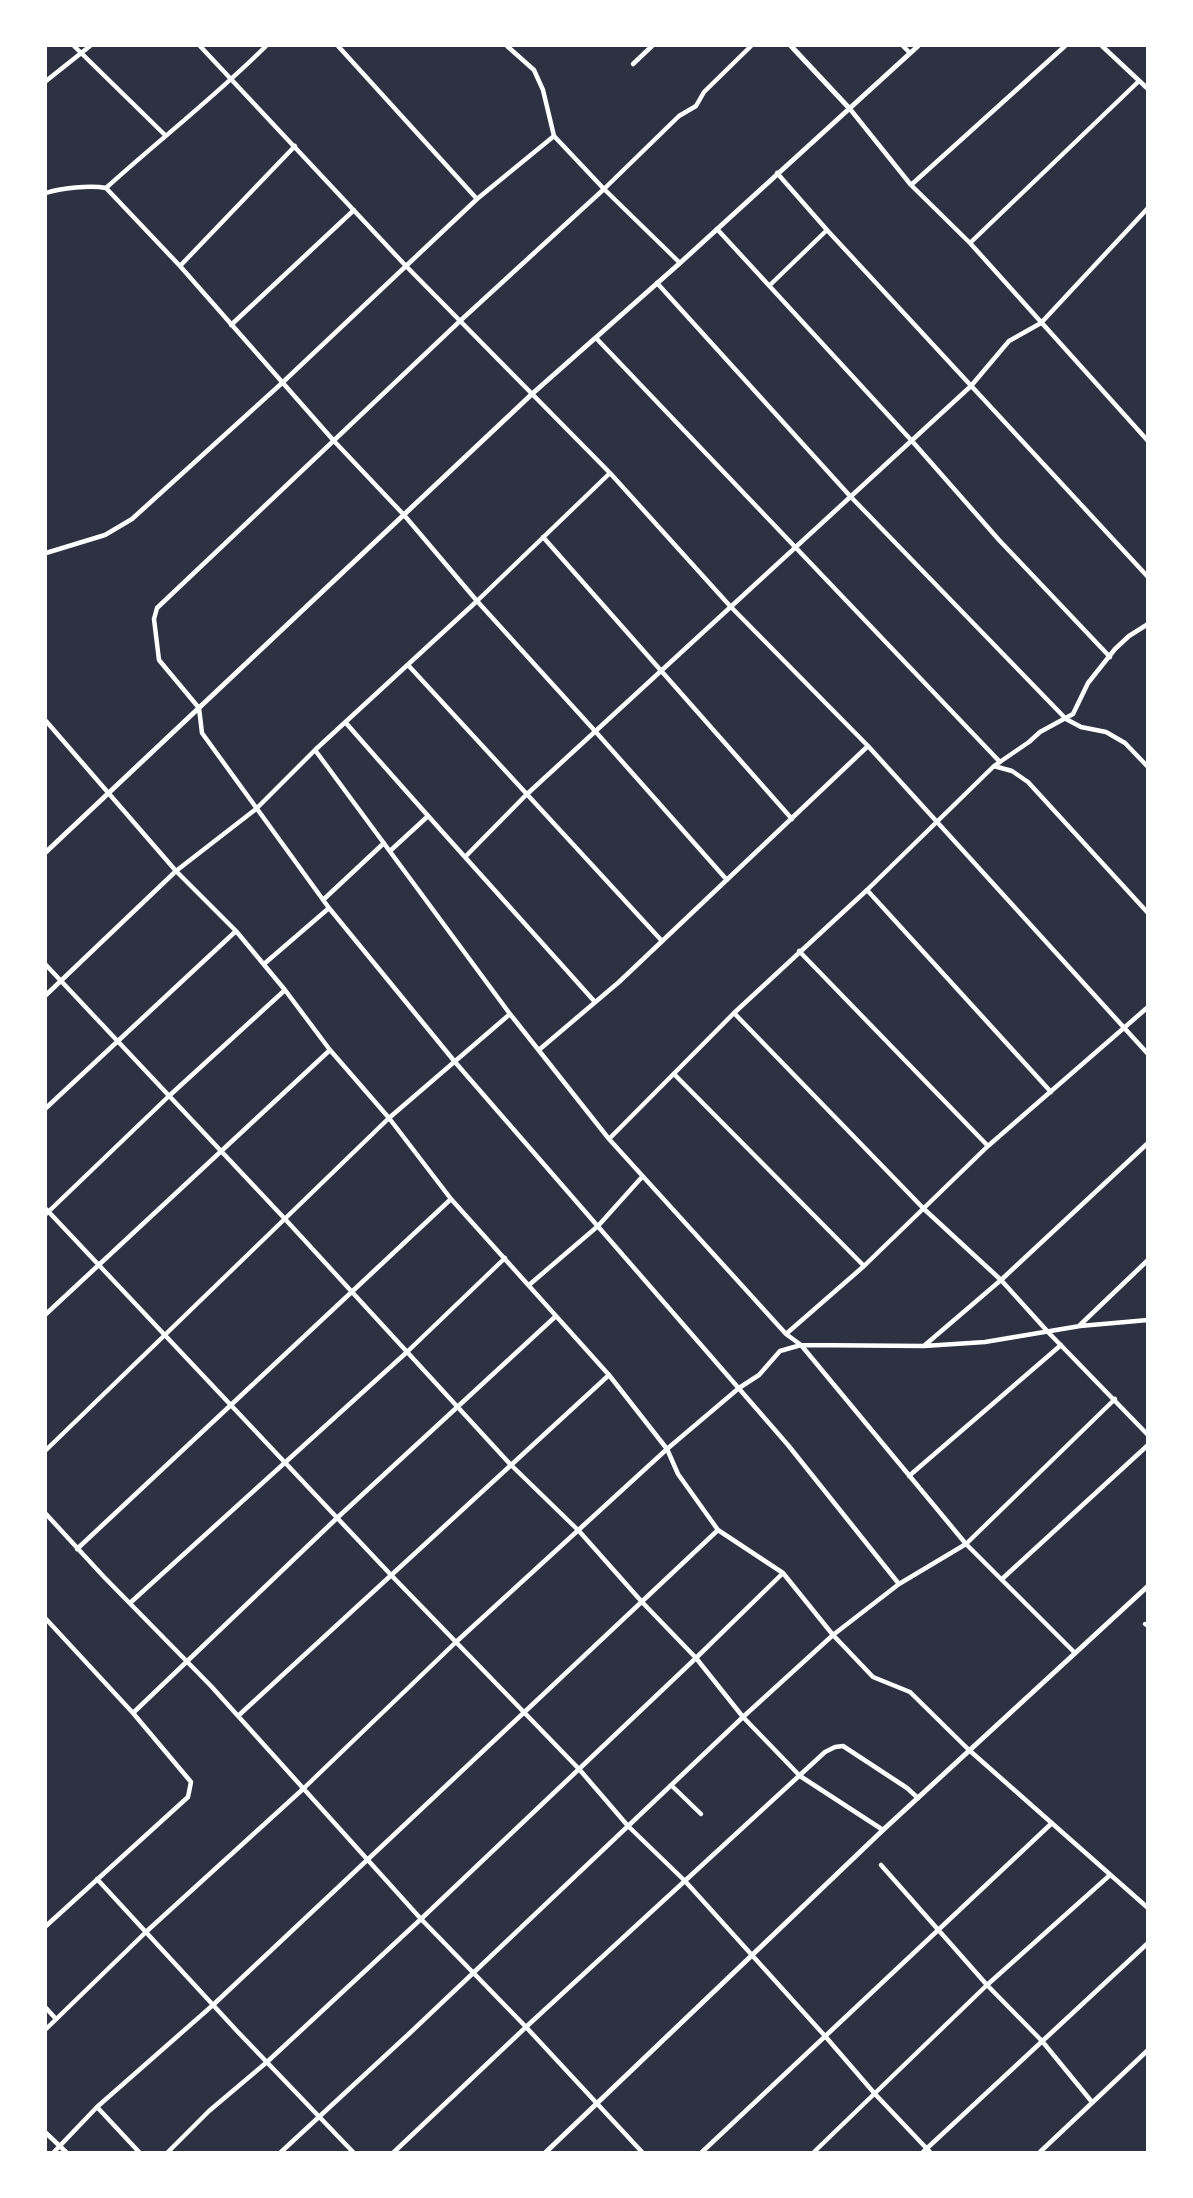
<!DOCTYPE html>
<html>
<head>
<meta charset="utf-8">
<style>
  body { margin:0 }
  #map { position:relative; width:1193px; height:2198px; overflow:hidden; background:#2d3142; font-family:"Fira Sans Condensed",sans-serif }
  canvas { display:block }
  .frame { position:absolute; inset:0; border:47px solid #fff; pointer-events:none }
</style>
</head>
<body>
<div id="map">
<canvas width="1193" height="2198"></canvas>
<div class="frame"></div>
</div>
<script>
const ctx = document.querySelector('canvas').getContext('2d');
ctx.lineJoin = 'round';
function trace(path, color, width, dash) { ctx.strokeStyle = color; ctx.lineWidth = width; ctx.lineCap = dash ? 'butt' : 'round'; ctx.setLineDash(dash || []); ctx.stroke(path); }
trace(new Path2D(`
  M74,46l91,89
  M200,46l205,219 205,208 120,133 138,140 280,308
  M338,46l139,153
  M507,46l27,24 9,20 11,46 50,53 76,74
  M751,46l-47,46 -8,14 -17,10 -75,73 -144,132 -303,287 -3,11 5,41 40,48 3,25 127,175 126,154 333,383 111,139
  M903,46l7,7
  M1102,46l46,43
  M633,64l19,-18
  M46,81l44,-35
  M850,109l61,76 59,58 178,198
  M777,173l50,57 321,347
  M911,185l154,-139
  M106,188c53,-48 110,-92 160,-142
  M46,193c14,-5 45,-8 60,-5l74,78 154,175 70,74 73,86 118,130 132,149
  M717,229l195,212 87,99 111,117
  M970,243l169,-162
  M180,266l115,-120
  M657,283l193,213 216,223 15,8 25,5 19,11 23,24
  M770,285l57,-55
  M231,325l123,-115
  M596,338l404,424
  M543,537l249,282
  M46,553l59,-18 27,-16 150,-136 195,-184 77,-63
  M408,665l254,276
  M46,721l130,150 60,60 49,59 45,60 59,68 62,81 158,176 58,74 11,25 40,56 65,43 50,62 40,42 37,15 59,58 179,158
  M346,723c82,94 166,186 249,279
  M315,750l195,264 99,125 177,195 15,11 165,199 109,109
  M994,766l18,5 16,11 120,131
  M390,851l37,-34
  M466,856l60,-61 445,-409 38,-45 32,-18 107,-115
  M867,890l184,202
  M323,900l61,-57
  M799,951l189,195
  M264,964l65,-56
  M46,965l239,254 225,245 69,67 63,71 54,56 47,59 57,59 83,54
  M46,995l130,-124 80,-62 59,-59 162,-149 133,-128
  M734,1013l190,196 77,71 47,52 100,103
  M540,1049l79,-67 249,-236
  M674,1074l190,192
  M46,1108l190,-177
  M609,1139l125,-126 133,-123 127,-124 35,-24 11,-10 33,-18 15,-31 27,-34 14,-13 19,-12
  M46,1209l345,366 188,194 49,57 57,55 140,155 50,58 55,58
  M46,1214l123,-118 116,-106
  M529,1285l69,-59 44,-49
  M46,1314l284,-264
  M1080,1325l68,-65
  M786,1334l78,-68 124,-120 160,-139
  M925,1345l76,-65 147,-137
  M46,1450l343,-332 121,-104
  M909,1476l152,-131
  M46,1514l58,63 107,109 210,233 105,108 116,125
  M77,1549l374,-350
  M1002,1579l146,-134
  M130,1603l277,-251 98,-94
  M46,1619l87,94 58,69 -3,15 -142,129
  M1145,1624l3,2
  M133,1713l204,-195 219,-202
  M238,1716l371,-341
  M671,1785l30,29
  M881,1865l106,120 55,56 50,61
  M97,1879l140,152 116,121
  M46,2008l10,11
  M46,2029l101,-98 156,-142 153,-147 211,-193 72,-61 20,-13 21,-24 21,-6 123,1 61,-4 95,-16 68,-6
  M97,2107l42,45
  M46,2133l20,19
  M54,2152l43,-45 116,-102 505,-475
  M168,2152l41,-41 58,-49 154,-143 275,-261 87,-85
  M281,2152l131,-121 331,-314 90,-82 66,-51 67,-40 149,-145
  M394,2152l132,-125 299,-275 10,-5 8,-1 64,42 11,10
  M702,2152l350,-329
  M814,2152l173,-167 123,-110
  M923,2152l225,-209
  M1040,2152l108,-102`), '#fff', 4.5);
trace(new Path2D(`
  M791,46l59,63
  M46,852l486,-458 148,-131 238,-217
  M546,2152l337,-322 265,-244`), '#fff', 5);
</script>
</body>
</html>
